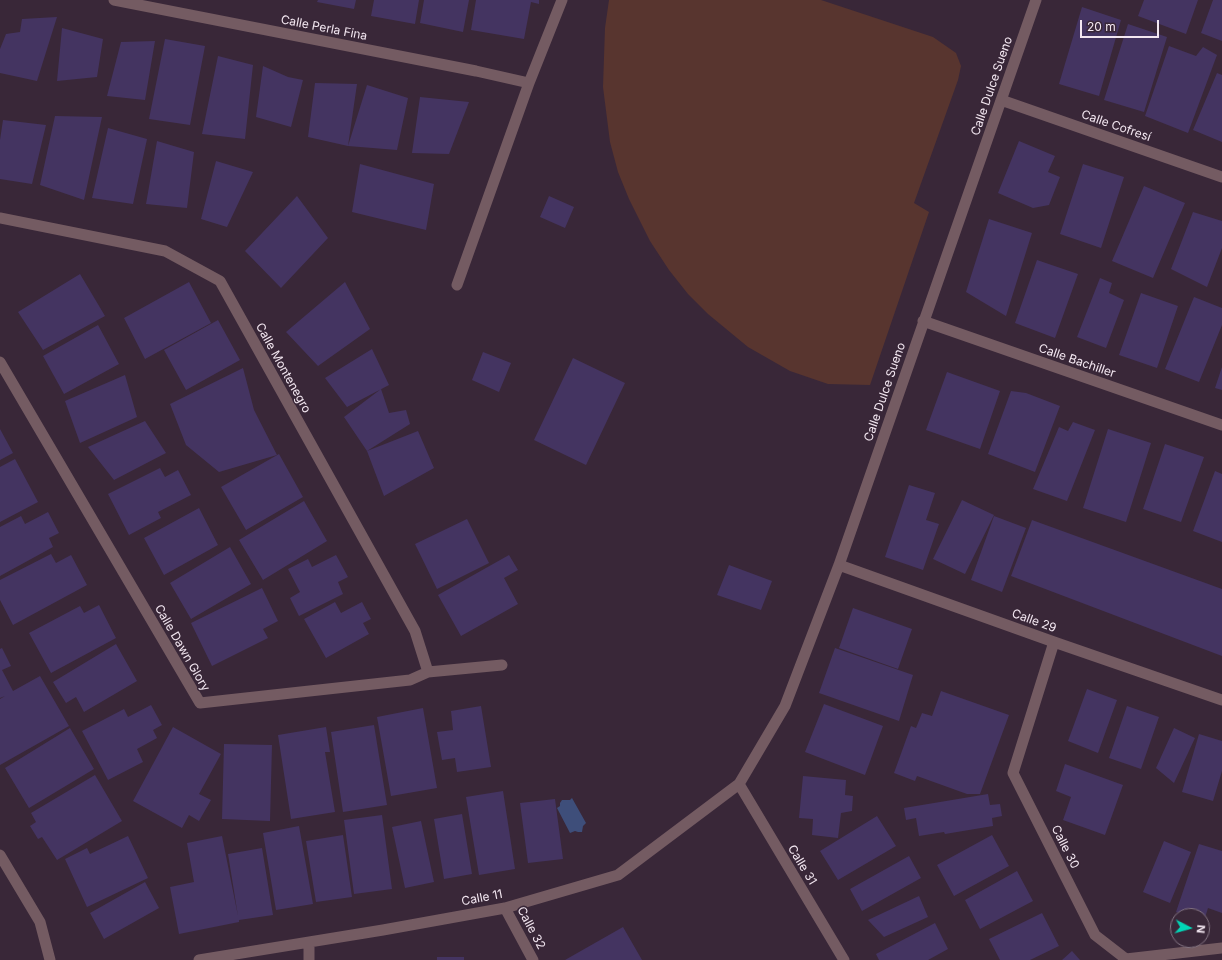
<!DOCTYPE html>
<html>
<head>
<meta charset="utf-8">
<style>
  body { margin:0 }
  #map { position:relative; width:1222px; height:960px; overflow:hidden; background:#392738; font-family:Inter,sans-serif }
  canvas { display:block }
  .north { position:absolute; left:1170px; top:908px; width:40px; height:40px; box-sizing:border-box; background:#392738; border:1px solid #837482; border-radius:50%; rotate:96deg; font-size:11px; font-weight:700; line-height:16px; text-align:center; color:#f3e7f1 }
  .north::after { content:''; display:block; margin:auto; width:14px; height:18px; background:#02d5b6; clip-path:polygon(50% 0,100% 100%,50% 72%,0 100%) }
  .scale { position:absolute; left:1080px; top:20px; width:79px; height:18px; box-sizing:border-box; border:2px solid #f3e7f1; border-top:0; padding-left:5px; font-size:12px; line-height:14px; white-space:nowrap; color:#f3e7f1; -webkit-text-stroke:3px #392738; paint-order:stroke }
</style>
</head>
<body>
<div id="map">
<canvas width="1222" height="960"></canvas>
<div class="north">N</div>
<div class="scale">20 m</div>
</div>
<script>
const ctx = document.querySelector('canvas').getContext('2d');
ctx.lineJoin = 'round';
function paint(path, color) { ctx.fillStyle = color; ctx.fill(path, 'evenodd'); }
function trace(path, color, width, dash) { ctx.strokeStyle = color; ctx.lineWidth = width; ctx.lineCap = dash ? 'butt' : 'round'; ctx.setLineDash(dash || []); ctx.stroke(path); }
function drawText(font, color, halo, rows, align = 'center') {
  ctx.font = font + ' Inter,sans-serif'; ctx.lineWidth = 3; ctx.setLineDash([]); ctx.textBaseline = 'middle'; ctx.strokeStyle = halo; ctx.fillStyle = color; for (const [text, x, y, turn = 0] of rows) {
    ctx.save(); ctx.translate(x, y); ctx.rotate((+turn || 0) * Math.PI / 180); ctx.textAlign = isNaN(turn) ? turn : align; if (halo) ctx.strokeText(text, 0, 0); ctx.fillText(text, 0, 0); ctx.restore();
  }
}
paint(new Path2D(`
  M609,0h212l112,37 23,16 5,13 -3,14 -44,123 15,9 -59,173 -42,-1 -38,-13 -42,-24 -40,-33 -20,-20 -19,-24 -19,-29 -21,-42 -11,-27 -8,-30 -7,-55 2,-59z`), '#58352f');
paint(new Path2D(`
  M572,798l14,25 -3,3 -1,6h-4l-3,-1 -5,2 -13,-25 3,-2v-3l2,-3h8z`), '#3e4e7a');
paint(new Path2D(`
  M318,0h38l-2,9 -37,-7z
  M374,0h45l-4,24 -44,-8z
  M424,0h45l-6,32 -43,-9z
  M476,0h63v4l-8,-2 -7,37 -53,-9z
  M1144,0h54l-12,34 -48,-18z
  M1213,0h9v41l-21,-8z
  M1082,7l39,13 -22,76 -40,-12z
  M57,17l-20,64 -37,-8v-24l6,-15 14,-2 2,-13z
  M1128,24l39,13 -23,75 -40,-12z
  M62,28l41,11 -6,38 -40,4z
  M165,39l40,7 -15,79 -41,-6z
  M155,41l-10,59 -38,-4 14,-54z
  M1169,46l27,10 7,-9 14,8 -29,78 -43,-17z
  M218,56l35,9 -8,74 -43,-5z
  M263,66l25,11 15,3 -12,47 -35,-10z
  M1217,73l5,2v67l-29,-12z
  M315,83l42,1 -9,62 -40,-9z
  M367,85l41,13 -11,52 -49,-4z
  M420,97l49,5 -20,52 -37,-1z
  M55,116l47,1 -18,83 -44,-15z
  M3,120l43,5 -14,59 -32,-5v-39z
  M108,128l39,11 -14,65 -41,-6z
  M157,141l37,11 -7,56 -41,-4z
  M1019,141l36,15 -7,16 12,5 -11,28 -16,3 -35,-15z
  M216,161l37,11 -26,55 -26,-8z
  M360,164l74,20 -8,46 -74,-18z
  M1083,164l41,13 -23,71 -41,-14z
  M1144,186l41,17 -32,75 -41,-17z
  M297,196l31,42 -47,50 -36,-37z
  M549,196l25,11 -9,21 -25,-11z
  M1193,212l29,9v27l-15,39 -36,-18z
  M989,219l43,14 -26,83 -40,-24z
  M1037,260l41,14 -23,64 -40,-15z
  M80,274l25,42 -62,34 -25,-38z
  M1100,278l12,5 -3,10 15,7 -18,48 -29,-11z
  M189,282l22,41 -66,36 -21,-41z
  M345,282l25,47 -52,37 -32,-34z
  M1141,293l37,13 -21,62 -38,-13z
  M1194,297l28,11v17l-23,57 -34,-13z
  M218,320l22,40 -54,30 -22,-40z
  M98,325l21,39 -55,30 -21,-38z
  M372,349l17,36 -42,22 -22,-29z
  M483,352l28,11 -12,29 -27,-12z
  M573,358l52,25 -39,82 -52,-25z
  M1222,367v23l-7,-2z
  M243,368l11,42 23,45 -58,17 -33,-27 -16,-41z
  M947,372l53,19 -20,58 -54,-19z
  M125,375l12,42 -57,26 -15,-42z
  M381,389l8,24 17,-3 4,14 -43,27 -23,-34z
  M1011,391l15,2 34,13 -25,66 -47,-18z
  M145,421l21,32 -52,27 -26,-33z
  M1073,422l22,8 -28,71 -34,-12 26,-62 9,4z
  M0,429l13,24 -13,7z
  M1108,429l43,14 -25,79 -43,-14z
  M418,431l16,37 -50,28 -17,-45z
  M1165,444l39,13 -23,65 -38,-13z
  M279,454l24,43 -57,33 -25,-43z
  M15,459l23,43 -38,20v-55z
  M160,468l5,9 13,-7 13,25 -33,17 3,6 -32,17 -21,-41z
  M1215,471l7,3v68l-29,-11z
  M909,485l26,8 -9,27 13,4 -16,46 -38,-13z
  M962,500l32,15 -29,59 -32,-15z
  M304,501l23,40 -64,39 -24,-40z
  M199,508l19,37 -54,30 -20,-37z
  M48,512l11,21 -10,5 4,9 -53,29v-49l21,-11 4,8z
  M994,516l32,12 -24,64 -31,-12z
  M467,519l22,44 -52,26 -22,-45z
  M1032,520l190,69v67l-211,-80z
  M230,547l21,37 -60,35 -21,-36z
  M51,554l5,9 15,-8 16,30 -74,40 -13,-25v-20z
  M336,555l12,22 -10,5 5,12 -44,22 -9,-18 10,-6 -12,-23 20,-10 4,8z
  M509,555l9,15 -14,8 14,26 -57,32 -23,-41z
  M729,565l43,16 -11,29 -44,-15z
  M262,588l16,33 -15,8 5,9 -56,28 -21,-43z
  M335,602l6,11 21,-11 9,17 -8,4 6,11 -43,24 -22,-39z
  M99,605l17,33 -65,35 -22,-40 51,-27 4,7z
  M853,608l59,21 -14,40 -59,-21z
  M116,644l21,37 -53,31 -8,-15 -10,6 -13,-21z
  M2,648l9,18 -9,4 11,21 27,-15 29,50 -69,39v-66l5,-3 -5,2v-49z
  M835,648l78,27 -14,46 -80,-28z
  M1087,689l30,11 -19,53 -30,-12z
  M941,691l68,24 -29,79h-13l-50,-18 -2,5 -21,-8 17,-47 5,2 6,-15 10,3z
  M824,704l59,22 -18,49 -60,-23z
  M151,705l11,20 -9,5 4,8 -20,11 6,13 -35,18 -26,-49 42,-22 4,8z
  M481,706l10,61 -34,5 -2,-14 -13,2 -5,-28 16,-2 -2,-19z
  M1127,706l32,11 -18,52 -32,-11z
  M423,708l14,80 -46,8 -14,-79z
  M374,725l13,80 -44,7 -12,-80z
  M173,727l48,27 -22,40 12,6 -12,21 -10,-6 -7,13 -49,-27z
  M326,727l4,25h-5l10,60 -44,7 -13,-84z
  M70,728l24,41 -65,39 -24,-40z
  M1174,728l21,10 -21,45 -18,-15z
  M1199,734l23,7v30l-9,30 -31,-9z
  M224,744l48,1 -2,76 -48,-2z
  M1065,764l58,21 -18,50 -42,-15 8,-23 -15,-6z
  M95,775l27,46 -65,39 -15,-23 -4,2 -8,-13 6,-4 -5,-9z
  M803,776l43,4 -1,15 8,1 -1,15 -11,2 -3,25 -26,-3 1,-16 -14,-1z
  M503,791l12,78 -36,6 -13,-78z
  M988,794l2,11 10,-1 2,12 -10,2 1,8 -48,8 -1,-2 -25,4 -3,-18 -10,2 -2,-12z
  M555,799l8,60 -35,4 -8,-60z
  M462,814l10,60 -28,5 -10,-60z
  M382,815l10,74 -38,5 -10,-74z
  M877,816l19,30 -58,34 -18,-29z
  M421,821l13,61 -29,6 -13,-61z
  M299,826l14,78 -37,6 -13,-77z
  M343,835l9,62 -36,5 -10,-61z
  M992,835l17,31 -55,30 -17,-31z
  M128,836l20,42 -61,29 -22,-48 22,-11 3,6z
  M222,836l16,80 -10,-62 34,-6 11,67 -34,5v2l-60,12 -9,-47 24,-5 -7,-39z
  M1164,841l27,11 -21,51 -27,-11z
  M1199,844l23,7v62l-14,-5 -4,13h-2v-5h-14l-12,-4z
  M909,856l12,22 -59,33 -12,-22z
  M1017,871l16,30 -53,28 -15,-29z
  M145,882l14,26 -55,31 -14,-26z
  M919,896l9,21 -44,20 -16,-17z
  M1042,913l17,33 -29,14h-30l-11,-21z
  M935,923l13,26 -20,11h-49l-3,-6z
  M623,927l19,33h-77z
  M1072,951l8,9h-18z
  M437,957h27v3h-27z`), '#443461');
trace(new Path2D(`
  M114,0l362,71 53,12
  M1001,100l221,77
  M0,218l165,33 55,30 195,350 13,41
  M457,285l72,-202 33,-83
  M923,321l299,104
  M0,362l200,341 210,-23 18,-8 74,-7
  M839,565l215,77 168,58
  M1054,642l-41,131 82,162 31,24 96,-11
  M739,784l105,176
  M0,855l40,67 10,38
  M505,908l28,52
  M309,942v18
  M199,960l184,-30 122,-22 113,-33 121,-91 46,-78 54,-141 197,-565`), '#745b62', 11);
drawText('12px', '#f3e7f1', '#392738', [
  ["Calle Perla Fina",324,28,11],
  ["Calle Dulce Sueno",992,86,-71],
  ["Calle Cofresí",1116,126,19],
  ["Calle Bachiller",1077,361,19],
  ["Calle Montenegro",283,368,61],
  ["Calle Dulce Sueno",885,392,-71],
  ["Calle 29",1034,621,20],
  ["Calle Dawn Glory",182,648,60],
  ["Calle 30",1065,847,63],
  ["Calle 31",802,865,59],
  ["Calle 11",482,898,-11],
  ["Calle 32",531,928,62]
]);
</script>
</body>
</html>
